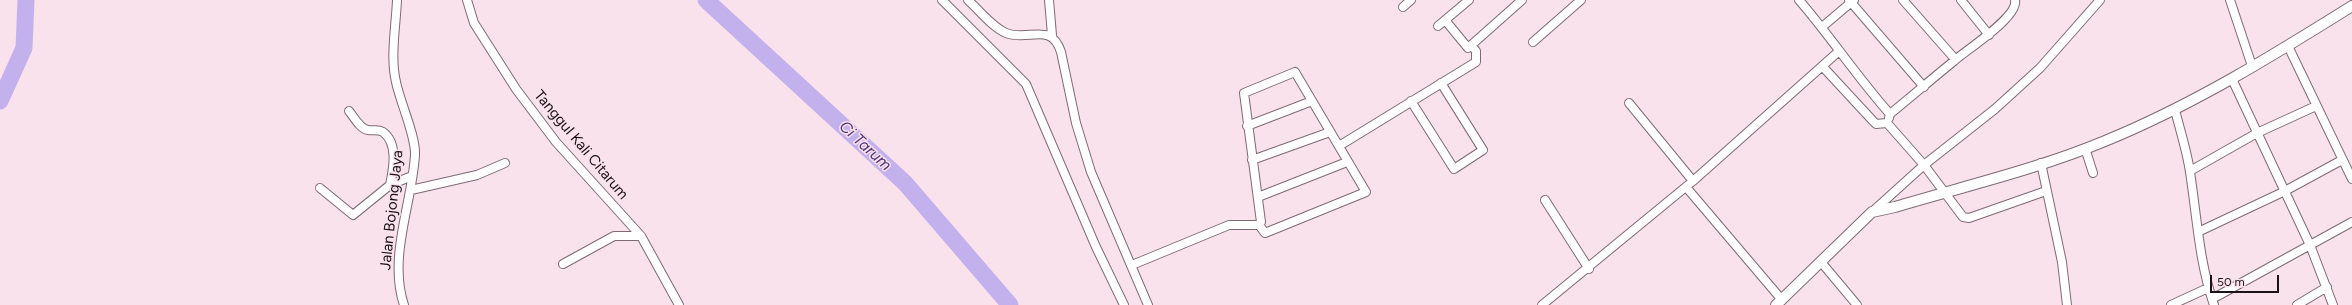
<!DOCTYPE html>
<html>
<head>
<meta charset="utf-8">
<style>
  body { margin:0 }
  #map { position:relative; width:2352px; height:305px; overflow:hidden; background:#fae2ed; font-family:Figtree,sans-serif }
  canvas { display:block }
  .scale { position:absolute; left:2210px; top:275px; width:69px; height:18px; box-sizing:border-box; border:2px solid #1a1216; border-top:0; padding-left:5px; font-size:12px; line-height:14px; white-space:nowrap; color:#1a1216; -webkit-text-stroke:3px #fae2ed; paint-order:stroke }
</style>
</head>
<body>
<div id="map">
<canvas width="2352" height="305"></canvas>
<div class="scale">50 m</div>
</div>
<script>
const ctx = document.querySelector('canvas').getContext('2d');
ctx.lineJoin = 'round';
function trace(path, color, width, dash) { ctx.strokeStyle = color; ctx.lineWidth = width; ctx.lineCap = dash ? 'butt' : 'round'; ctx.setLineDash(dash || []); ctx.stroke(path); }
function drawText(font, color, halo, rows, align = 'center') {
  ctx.font = font + ' Figtree,sans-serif'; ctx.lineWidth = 3; ctx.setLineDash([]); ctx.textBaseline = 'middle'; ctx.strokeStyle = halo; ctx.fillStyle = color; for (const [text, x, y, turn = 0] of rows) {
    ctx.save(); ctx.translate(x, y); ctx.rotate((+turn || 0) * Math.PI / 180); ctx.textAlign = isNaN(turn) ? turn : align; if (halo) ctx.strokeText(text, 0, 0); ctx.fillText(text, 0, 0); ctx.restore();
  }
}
trace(new Path2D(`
  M706,0l199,183 105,122
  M0,101l24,-53 2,-48`), '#c3b1ed', 17);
const minor = new Path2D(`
  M397,0c-1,25 -7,57 -1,82 4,20 20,54 19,73 -3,49 -27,102 -11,150
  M467,0l7,23 42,66 40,53 85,94 38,69
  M942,0l84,84 70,163 28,58
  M968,0c11,10 24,27 38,33 22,9 45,-12 55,19l15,71 15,49 57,133
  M1049,0l3,35
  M1799,0c32,37 58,77 91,114l-1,4
  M1849,0l75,87
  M1903,0l52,59
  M1961,0l28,35
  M2230,0l22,66
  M1403,7l8,-7
  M1445,20l23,28 54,-48
  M1438,26l31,-26
  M1822,27l32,-27
  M1533,42l48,-42
  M2288,46l64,133
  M1823,67l50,54 3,3 11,-1
  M2232,79l78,166 23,60
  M1411,101l43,68 29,-19 -42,-67
  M1629,103l64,78
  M2175,110c5,20 12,41 15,62 7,45 9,90 24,133
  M349,111c5,6 11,18 19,19 6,1 10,-1 15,2 16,12 10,38 7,53
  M1890,114c22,-18 43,-36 64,-53 12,-11 65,-44 61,-61
  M1887,123l37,42 39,52 6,1 77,-27
  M1247,126l65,-25
  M1339,146l137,-84v-11l-5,-6
  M2085,148l8,25
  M1252,160l78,-28
  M2041,163l21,99 5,43
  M2190,171l67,-38 59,-27
  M1686,187l96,113
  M320,188l33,27 37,-30 22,-9
  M411,190l66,-15 28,-12
  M1258,197l89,-35
  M1545,200l44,69
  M1872,212l52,-47 71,-56 45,-41 60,-68
  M2198,232l85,-40 59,-32
  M1821,262l36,43
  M563,264l51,-28h27
  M1132,265l97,-40h30l2,-3 -17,-129 51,-21 71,120 -101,41 -6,-8
  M2212,299l140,-77
  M1542,305l151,-124 145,-129
  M2171,305l37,-17
  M2297,305l30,-18`);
const tertiary = new Path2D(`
  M1776,305l96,-93 23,-5c70,-21 143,-38 210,-66 88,-36 167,-85 247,-135`);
trace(minor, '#7f6a74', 10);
trace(tertiary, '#7f6a74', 12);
trace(minor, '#fff', 8);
trace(tertiary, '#fff', 10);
drawText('15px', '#1a1216', '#fae2ed', [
  ["Tanggul Kali Citarum",581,145,50],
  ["Jalan Bojong Jaya",392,210,-84]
]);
drawText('italic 16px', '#4f357b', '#fae2ed', [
  ["Ci Tarum",865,146,43]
]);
</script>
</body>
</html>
